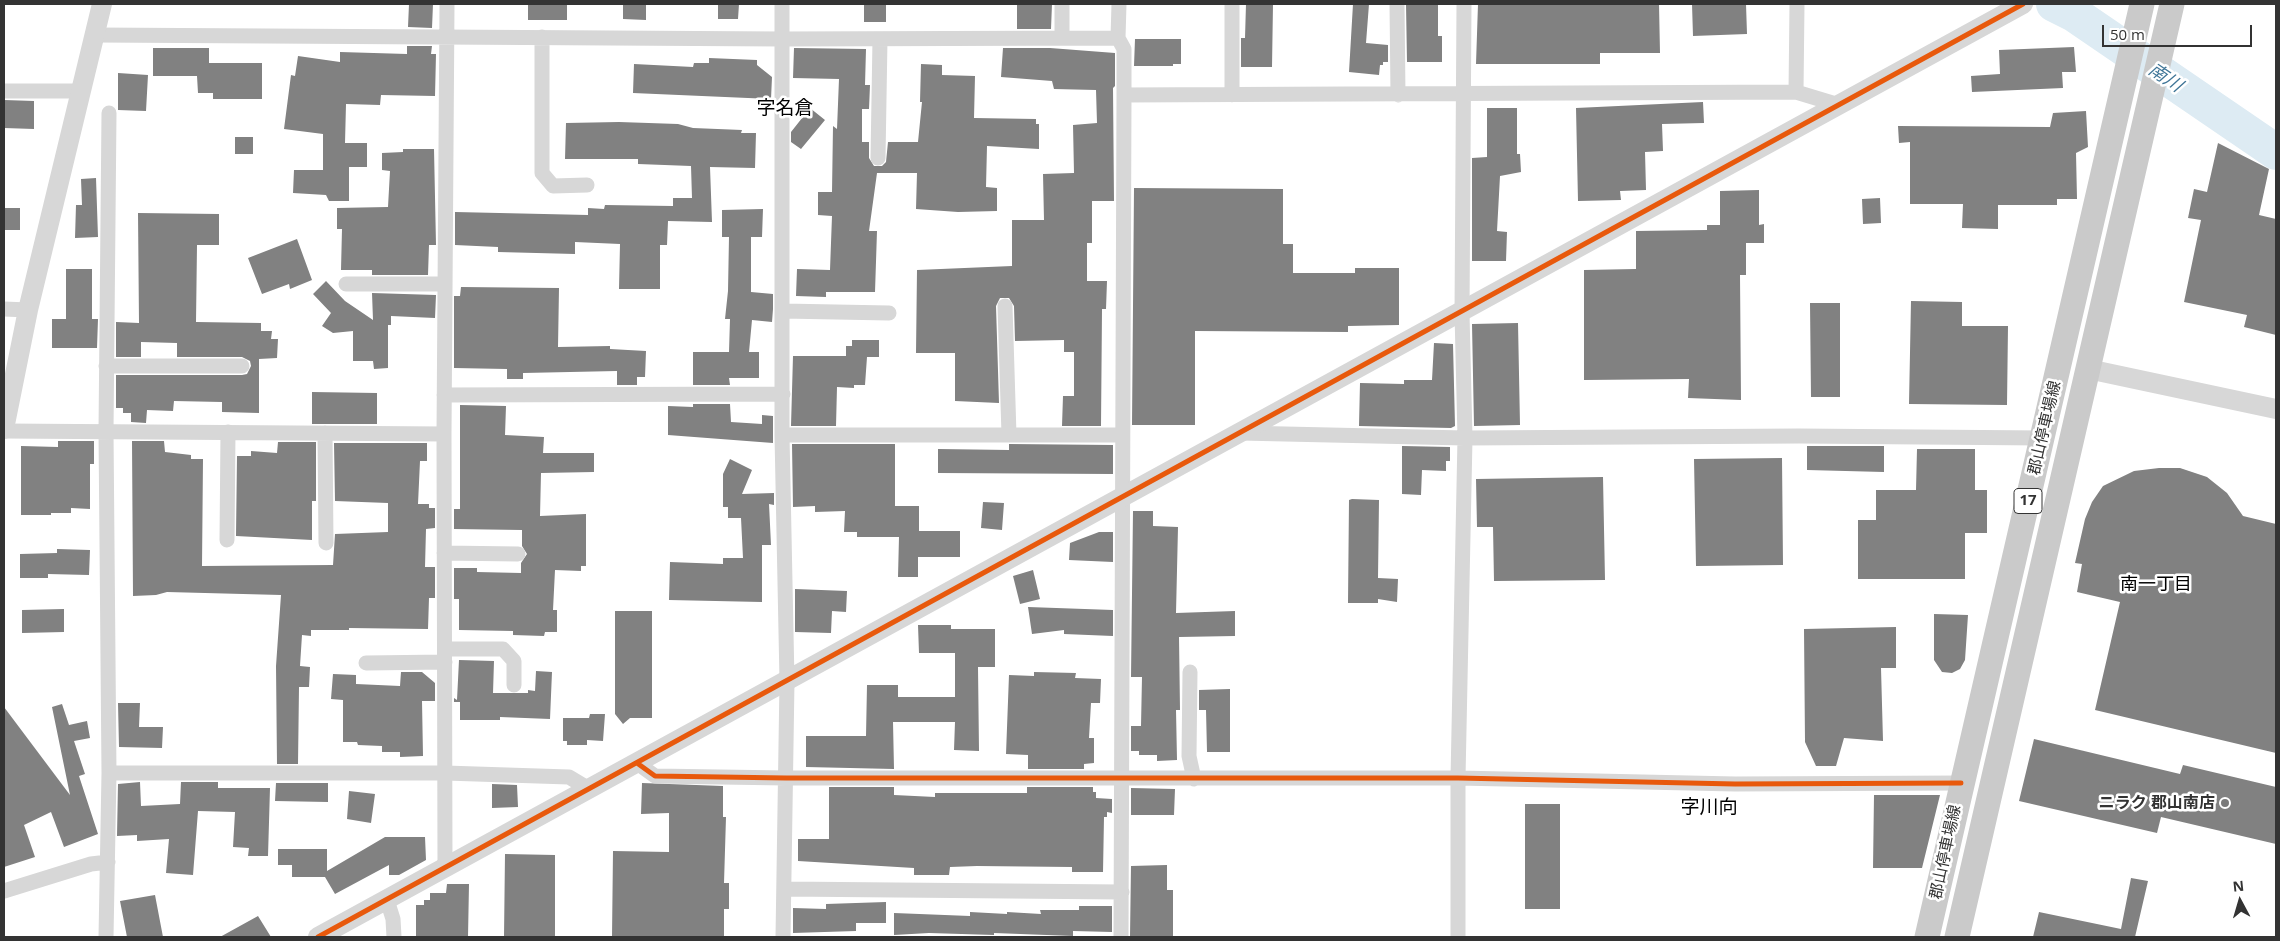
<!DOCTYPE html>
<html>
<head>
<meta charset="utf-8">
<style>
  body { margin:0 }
  #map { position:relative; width:2280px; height:941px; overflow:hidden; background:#fff; font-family:"Open Sans",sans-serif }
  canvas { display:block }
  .frame { position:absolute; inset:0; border:5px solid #333; pointer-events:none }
  .north { position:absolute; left:2215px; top:876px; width:50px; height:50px; -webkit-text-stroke:4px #fff; paint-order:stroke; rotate:354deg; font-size:14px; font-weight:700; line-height:20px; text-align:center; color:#333 }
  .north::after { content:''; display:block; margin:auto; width:18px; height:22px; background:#333; clip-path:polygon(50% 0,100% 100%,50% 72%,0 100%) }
  .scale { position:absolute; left:2102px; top:25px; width:150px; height:22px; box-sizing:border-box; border:2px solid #333; border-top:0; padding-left:6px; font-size:15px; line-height:18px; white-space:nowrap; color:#333; -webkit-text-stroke:4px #fff; paint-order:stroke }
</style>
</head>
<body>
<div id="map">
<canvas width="2280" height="941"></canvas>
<div class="frame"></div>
<div class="north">N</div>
<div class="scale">50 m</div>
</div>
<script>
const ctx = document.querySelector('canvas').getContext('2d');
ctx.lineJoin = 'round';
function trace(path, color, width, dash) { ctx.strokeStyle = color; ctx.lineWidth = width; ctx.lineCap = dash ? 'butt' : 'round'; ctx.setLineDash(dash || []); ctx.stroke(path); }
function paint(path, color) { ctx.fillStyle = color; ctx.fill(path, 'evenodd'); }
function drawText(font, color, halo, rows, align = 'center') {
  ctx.font = font + ' "Open Sans","Noto Sans JP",sans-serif'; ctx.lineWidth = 5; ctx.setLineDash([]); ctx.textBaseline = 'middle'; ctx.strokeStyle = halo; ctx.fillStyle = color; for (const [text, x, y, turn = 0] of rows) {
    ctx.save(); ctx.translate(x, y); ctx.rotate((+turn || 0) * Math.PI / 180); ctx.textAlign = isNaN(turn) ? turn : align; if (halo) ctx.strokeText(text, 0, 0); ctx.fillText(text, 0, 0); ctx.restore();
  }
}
trace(new Path2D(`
  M2054,4l20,10 202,138`), '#ddebf3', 36);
paint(new Path2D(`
  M409,4h24l-1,24 -24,-1z
  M528,4h39v16h-39z
  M623,4h23v16l-23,-1z
  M718,4h21l-1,15h-20z
  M864,4h22v18h-22z
  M1017,4h35l-1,25h-34z
  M1246,4h27l-1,63h-31v-29h4z
  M1353,4h16l-3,39 22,2v17h-5v3h-3l-1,10 -30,-3z
  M1406,4h32v32h4v26h-35z
  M1478,4h181l1,49h-60v11h-124z
  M1692,4h54l1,30 -54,2z
  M1135,39h46v25h-8v2h-39z
  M407,46h25l-1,8h5l-1,42 -54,-1 -1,10 -34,-1 -1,39h22v24h-18v34h-20l-3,-6 -33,-2 1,-23h29v-36l-39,-5 7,-54 4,1 3,-20 42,6v-10l67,2z
  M2074,47l2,25h-14l1,16 -91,4 -1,-16 29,-2 -1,-24z
  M153,48h56v15h53v36h-49v-6h-15l-1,-17h-44z
  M794,48l72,1 -1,36h5l-1,24h-7v33h7v16l5,8h8l4,-4 2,-20h30l4,-40h-2l1,-38 21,1v10l33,1 -1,42 62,1v5h3v25l-52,-3 -1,41 11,1v23l-39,1 -42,-3 1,-36h-40l-8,58h8l-2,61h-49v5l-30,-1 1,-27 33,1 2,-54 -14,-1v-23h14l1,-66 4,3 2,-50 -46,-1z
  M1003,48h47l65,5v33l-2,2 1,113h-22v42h-5v38h20l-1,28h-4l-1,117h-39l1,-30h11v-44h-10v-12l-49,1 -1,-35 -5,-8h-9l-4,8 3,97 -44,-2v-48h-39l1,-83 95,-4v-46h32l-1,-46 31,-1 -1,-48 24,-2 -1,-33 -42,-1 -2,-8 -51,-4z
  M709,58l48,2v5l15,12 -1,22 -138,-6 1,-29 59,3 1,-4h15z
  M118,73l30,2 -2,36 -28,-1z
  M4,100l30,1v28l-30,-1z
  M1703,102l1,21 -42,1 1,27 -18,1 1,38 -26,1 1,9 -43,1 -2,-93z
  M810,108l15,12 -24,29 -10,-7v-10z
  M1487,108h30v46h3l1,18 -21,4 -3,55 10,1 -1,29h-34v-103l15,-1z
  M2086,111l2,36 -12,6 1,46h-20v6h-59v24l-36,-1 1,-24h-53v-62l-11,1 -1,-17 152,1 3,-14z
  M619,122l59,2 15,4 49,2 -1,3h15l-1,35 -45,-1 2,55 -44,-1 -1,24h-7v44h-41l1,-45 -45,-2v12l-77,-2v-5l-43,-2v-33l133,3v-7l16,1 1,-4 68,1v-8h19l-1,-32 -53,-2v-5h-73l1,-36z
  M235,137h18v17h-18z
  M2218,143l51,26 -10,46 17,4v116l-32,-8 3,-12 -63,-13 17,-82 -13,-2 6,-29 13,3z
  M403,149h31l2,96h-7l-1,30h-56v-5h-31l1,-41h-5v-21l51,-1 2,-36 -8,-1v-17l21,-1z
  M96,178l2,59 -23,1 1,-33h6l-1,-26z
  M1134,188l149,1v55h10v29h62v-5h44v57l-51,1v6l-153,-1v94h-63z
  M1759,190v35l5,-1v19h-18v32h-6l1,125 -53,-2 1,-19 -105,1v-110l52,-1v-38l71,-1v-5h13v-34z
  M1880,198l1,25 -18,1 -1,-25z
  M4,208h16v22h-16z
  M763,209l-1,28h-11v55l22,2v15l-1,13 -20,-2 -3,32h10v26h-30l1,7h-37v-33h36l1,-33h-5l3,-28 1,-54h-7v-27z
  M138,213l81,1v31h-22l-1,77 65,1v8h11l-1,8h7l-1,19 -18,1v54l-37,-1v-10l-48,-1 -1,10 -26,-1 -1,13 -15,-1v-9h-8v-5h-7v-33h126l5,-1 4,-8 -1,-5 -8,-4h-65v-14l-36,-1v15h-25v-35l23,1z
  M297,239l15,41 -22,9 -1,-5 -27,10 -14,-36z
  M66,269h26v50h6l-1,29h-45v-29h14z
  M326,281l19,20 28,19 -1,-27 64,2 -1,23 -44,-2v9h-3v43l-14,1 -1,-8h-20v-30l-20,2 -11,-7 9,-13 -18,-19z
  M461,287l98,1 -1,59 52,-1v3l36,2 -1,26h-8v8h-20v-14l-94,2v6h-16v-10l-53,-1v-72h6z
  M1911,301l51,1v24h46l-1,79 -98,-1z
  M1810,303h30v94h-29z
  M1518,323l2,102 -46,1 -2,-102z
  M852,340h27v17h-12l-2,28h-11v3l-17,-1 -1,39h-45l2,-70h53v-10h6z
  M1434,343l19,1 2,82 -4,2 -92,-2 1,-43 44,1v-4h28z
  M312,392l65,1v31h-65z
  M693,404h37l1,18 31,2v-9l11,1v27l-105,-8v-29l25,1z
  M460,405l46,1 -1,29 39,2 -1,16h51v19l-53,1 -1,43 46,-2v52h-5v5l-26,-1 -2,40h4v22h-12l-1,4 -31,-1v-4l-54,-1v-31h-5v-31h23v4l44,1v-10l6,-9 -5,-8v-16l-68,-1v-20h6z
  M58,441h36v23h-4v45l-19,-1v5h-20v2h-30v-69l37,1z
  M164,441l1,11 26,3v4h12l-1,107 131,-1 2,-31 53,-2v-29l-53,-2 -1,-58h93v18h-7l-2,43h11v4h6v20l-9,1 -1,38h10v31h-6l-1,31 -79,-1v2h-38v6l-9,-1 -2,31 10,1 -1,20h-10l-1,77h-21l-1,-98 5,-71 -114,-3 -11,3 -23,1 -1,-155z
  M278,442h38v59h-4v39l-76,-4 1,-80h14v-5l26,2z
  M792,444h103v62h24v25h41v26h-42v20h-20l1,-40h-42v-5h-13l1,-21 -30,1v-6l-22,1z
  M1009,444l104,1v29l-175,-1v-24l71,1z
  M1402,446l48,1v14h-4v10l-24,-1 -1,25 -19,-1z
  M1807,446h77v26l-77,-2z
  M1917,449h58v41h12v43h-22v46h-107v-59h18v-30h40z
  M1782,458l1,107 -87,1 -2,-107z
  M730,459l22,11 -10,24 32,-1v12l-5,-1 2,41h-9v57l-93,-2 1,-38 53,2v-6h20l-2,-40h-13v-11h-5v-33z
  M2159,468h21l27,9 20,16 16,23 33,8v229l-181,-43 25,-108 -43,-10 5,-28 -7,-1 10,-44 7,-17 11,-16 31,-15z
  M1603,477l2,103 -111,1 -1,-54h-16l-1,-48z
  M1352,499l27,1 -1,78 20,1 -1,23 -19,-3v4h-30l1,-103z
  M983,502l21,1 -2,27 -21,-2z
  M1133,511h20v15l25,1 -2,86 59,-2v25l-56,1 1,73h-4l1,50 -20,1v-6h-18v-4h-8v-25h10l1,-49h-11z
  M1099,532h14v30l-44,-2 1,-17z
  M57,549l33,1 -1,25 -41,-1v4h-28v-24l37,-1z
  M1033,570l7,29 -20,5 -7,-28z
  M795,589l52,2 -1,21 -14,-1 -1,22 -36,-1z
  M1028,607l85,3v26l-49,-2v-4l-32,4z
  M64,609v23l-42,1v-23z
  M615,611h37v107h-22l-7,6 -8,-10z
  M1934,614l34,1 -3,45 -5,9 -8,4 -10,-1 -8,-12z
  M918,625h33v4h44v38h-17l1,84 -25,-1 1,-28h-62l1,47 -88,-2v-31h60l1,-51h31v12h57v-44h-36z
  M1896,627v41h-15l2,73 -39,-3 -8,28h-20l-11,-24 -1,-113z
  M459,660l35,1 -1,32h35v-3l7,1 1,-20 16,1 -2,47 -50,-2v3h-40v-18h-6v-4l3,2z
  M401,672h21l13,11v18h-13l1,55 -23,1v-5h-18v-6l-24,-1 -1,-3h-14v-42l-12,-1 2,-25 23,1v9l44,2z
  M1034,672l42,1 -1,5 26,1 -1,24h-9l-2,35h5v25l-10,1v5h-56v-14l-22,-1 3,-79 25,1z
  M1230,689v63h-23l-1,-42h-7v-20z
  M118,703h22l-1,24h24l-1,21 -43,-1z
  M62,704l7,21 18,-4 3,17 -16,3 11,33 -6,2 19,58 -34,13 -13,-35 -27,13 11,32 -31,10v-160l66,88 -18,-88z
  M590,714h15l-2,27 -16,-1v5h-20v-4h-4v-23h26z
  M2034,739l146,35 3,-9 93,22v57l-115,-27 -4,16 -138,-32z
  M140,782l1,24 39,-2 1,-22h37v6h52l-2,68h-20l1,-8 -16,-1 2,-35 -37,-1 -5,64 -27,-2 3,-34 -32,2v-6l-20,1 1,-52z
  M276,783h52v19l-53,-1z
  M642,783l81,3v31h3l-2,66h5v26h-5v28h-112l1,-86 56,1v-39l-28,1z
  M492,784l25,1 1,22 -26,1z
  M829,787h65v8l41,2v-4h92v-6h66v5h3v6l16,1v14l-5,-1v5h-3l-1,55h-31v-5l-95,-1 -27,1 -1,8h-35v-7l-116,-7v-22h31z
  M1131,788l44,1 -1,26h-43z
  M349,791l26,3 -4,29 -24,-4z
  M1874,795h66l-18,73h-49z
  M1525,804h35v105h-35z
  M385,837h40l1,23 -27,15h-10v-10l-54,29 -10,-17h-33v-12h-14v-16h49v22z
  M505,854l50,1v82h-51z
  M1167,865v25h6v47h-43l1,-71z
  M2131,878l17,3 -13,56h-102l6,-25 82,17z
  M447,884h22l-1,53h-52v-32h8v-5h6v-7h16z
  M155,895l8,42h-36l-7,-36z
  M886,902v21h-30v8l-63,2v-25l33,1v-5z
  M1079,906h33v26l-39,-1v5l-79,-3v2l-65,-2 -35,2v-22l76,3v-4l37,2v-2l34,2 -1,-4h39z
  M258,916l13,21h-51z`), '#818181');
trace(new Path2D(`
  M782,4v431l5,246 -4,256
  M1119,4l-1,34 6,11v46l-3,842
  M1232,4v91
  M1397,4l1,91
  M95,35l687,4 336,-1
  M542,37v136l11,13 34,-1
  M1062,38v-34
  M4,91h78
  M1796,92l1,-88
  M1124,95l672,-3 43,13
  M878,158l2,-119
  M346,284h99
  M1005,306l4,129
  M4,309l24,1
  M783,311l106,2
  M106,366h136
  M444,395l339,-1
  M4,431l440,3
  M325,433l1,110
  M1240,433l225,5 334,-2 244,2
  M782,435h340
  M227,540l1,-108
  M444,553l74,1
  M445,649h58l11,12v24
  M366,663l79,-1
  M1190,672l-1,84 5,23
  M637,763l18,13 131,2h672l277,6 226,-1
  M109,773h336l124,4 20,12
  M445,867l-1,-433 3,-430
  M784,889l338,3
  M4,891l87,-27 17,-2
  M387,900l6,19 1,18
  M106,937l3,-164 -3,-342 3,-318
  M1458,937v-159l7,-340 -3,-125 2,-309`), '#d7d7d7', 15);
trace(new Path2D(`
  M2088,369l188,40
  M4,429l24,-119 74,-306
  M318,937l1705,-933`), '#d7d7d7', 20);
trace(new Path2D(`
  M1927,937l215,-933
  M1957,937l215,-933`), '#cacaca', 25);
trace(new Path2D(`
  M637,763l18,13 131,2h672l277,6 226,-1
  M318,937l1705,-933`), '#e8590c', 5);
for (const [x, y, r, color] of [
  [2225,803,5,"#7a7a7a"]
]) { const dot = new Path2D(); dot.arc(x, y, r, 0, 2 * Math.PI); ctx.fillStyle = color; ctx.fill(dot); trace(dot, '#fff', 2); }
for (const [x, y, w] of [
  [2028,501,28]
]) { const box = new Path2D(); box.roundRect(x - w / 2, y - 12.5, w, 25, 4); ctx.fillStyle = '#fff'; ctx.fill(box); trace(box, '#333', 1); }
drawText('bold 15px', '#333', null, [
  ["17",2028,501]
]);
drawText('16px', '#333', '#fff', [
  ["郡山停車場線",2045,428,-77],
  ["郡山停車場線",1946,852,-78]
]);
drawText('bold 16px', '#333', '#fff', [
  ["ニラク 郡山南店",2215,803]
], 'right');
drawText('italic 18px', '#3f7597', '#fff', [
  ["南川",2165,78,34]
]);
drawText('18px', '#000', '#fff', [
  ["南一丁目",2156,585]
]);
drawText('19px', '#000', '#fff', [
  ["字名倉",785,109],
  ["字川向",1709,808]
]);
</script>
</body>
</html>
